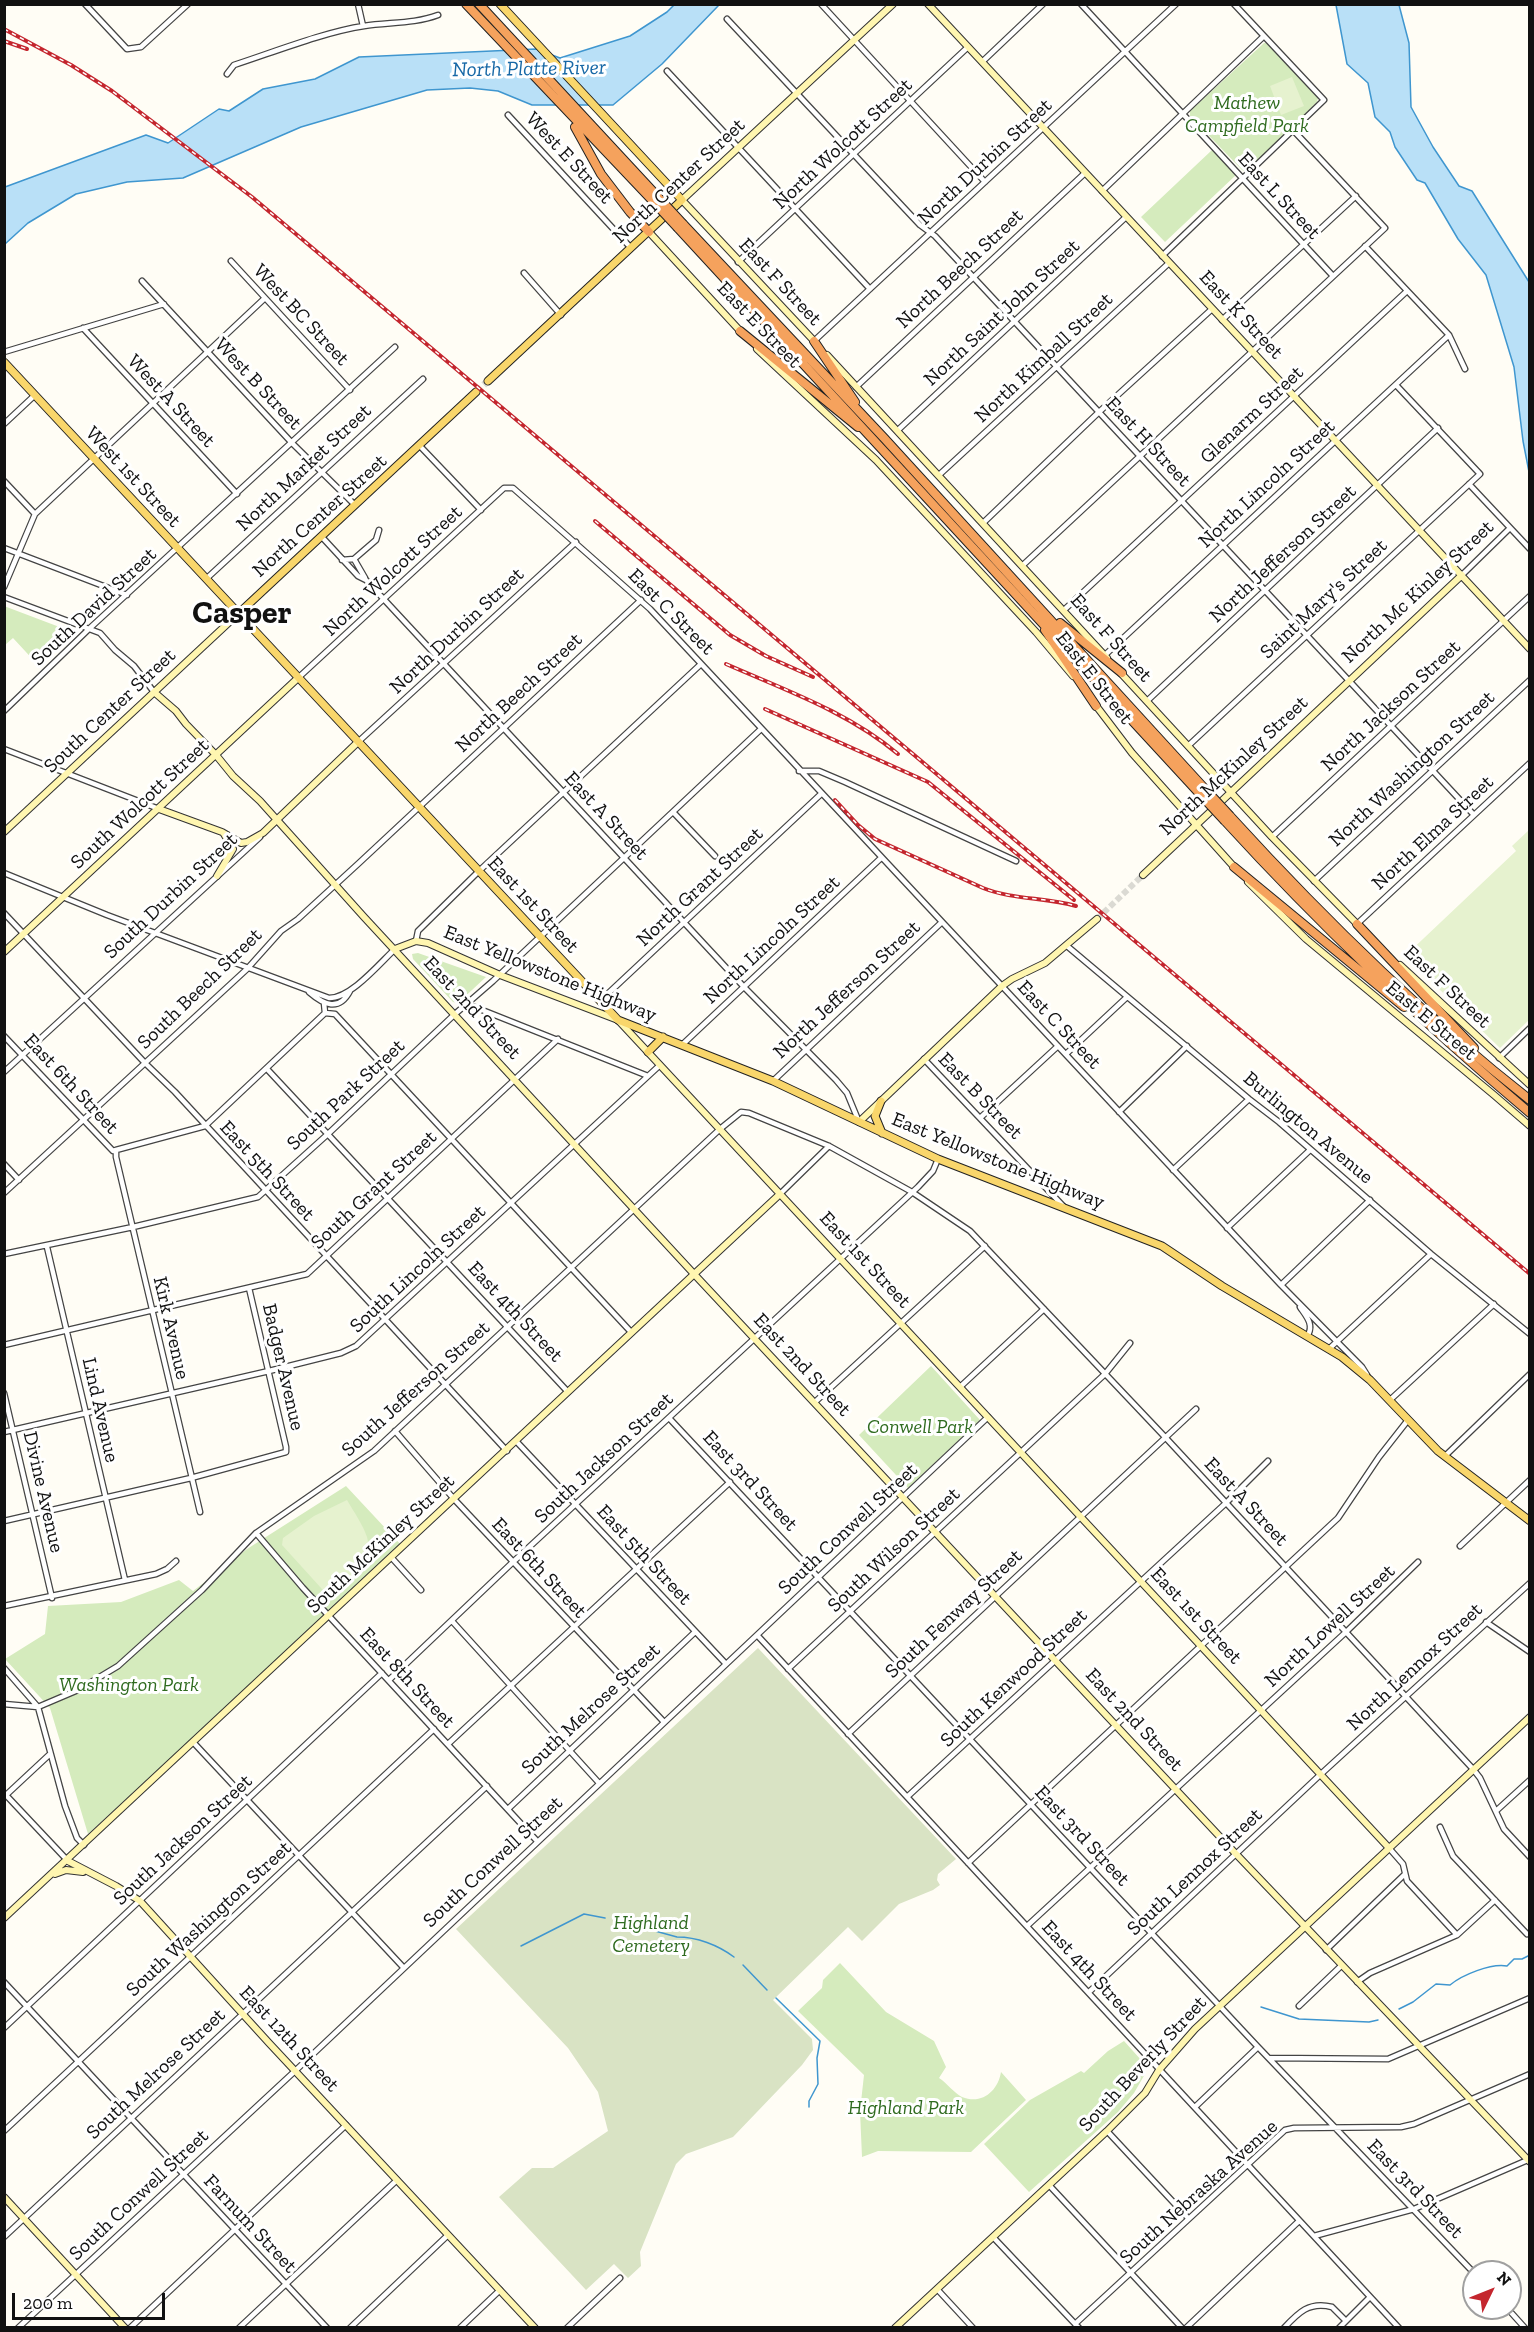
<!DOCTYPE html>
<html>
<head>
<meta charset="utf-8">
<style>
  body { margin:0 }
  #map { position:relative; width:1534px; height:2332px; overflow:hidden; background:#fffdf5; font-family:"Zilla Slab",serif }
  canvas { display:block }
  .frame { position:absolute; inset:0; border:6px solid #111; pointer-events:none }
  .north { position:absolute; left:1462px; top:2260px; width:60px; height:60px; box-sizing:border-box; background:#fff; border:2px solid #a0a0a0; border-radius:50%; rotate:47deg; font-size:16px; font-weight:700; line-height:24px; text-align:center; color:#111 }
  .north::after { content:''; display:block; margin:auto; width:21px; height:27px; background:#c4262e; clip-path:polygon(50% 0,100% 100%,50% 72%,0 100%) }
  .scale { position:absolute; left:12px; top:2293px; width:153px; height:27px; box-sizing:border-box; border:3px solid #111; border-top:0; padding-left:8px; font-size:18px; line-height:21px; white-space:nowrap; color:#111; -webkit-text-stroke:4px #fff; paint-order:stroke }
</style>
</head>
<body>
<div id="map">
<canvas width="1534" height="2332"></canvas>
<div class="frame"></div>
<div class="north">N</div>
<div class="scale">200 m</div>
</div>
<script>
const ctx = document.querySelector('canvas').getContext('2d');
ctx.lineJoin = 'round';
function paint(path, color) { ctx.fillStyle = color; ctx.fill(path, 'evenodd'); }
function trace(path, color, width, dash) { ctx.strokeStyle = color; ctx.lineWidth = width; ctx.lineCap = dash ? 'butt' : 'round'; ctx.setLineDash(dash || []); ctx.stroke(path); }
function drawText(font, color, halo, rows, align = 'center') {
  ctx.font = font + ' "Zilla Slab",serif'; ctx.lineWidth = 6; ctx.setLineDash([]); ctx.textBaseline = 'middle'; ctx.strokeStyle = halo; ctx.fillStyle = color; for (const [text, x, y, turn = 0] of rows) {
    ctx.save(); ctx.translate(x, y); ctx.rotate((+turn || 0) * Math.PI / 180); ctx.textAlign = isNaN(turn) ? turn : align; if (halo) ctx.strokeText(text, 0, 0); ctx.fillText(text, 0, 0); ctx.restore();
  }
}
paint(new Path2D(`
  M1264,43h2l52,55 -1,4 -70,70 -5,-2 -52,-54v-5z
  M1212,150l24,25 -71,67 -24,-25z
  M4,606l66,25 2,3 -34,31 -25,-27 -8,7z
  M418,953l68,24 -28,26 -5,-1 -40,-43 -1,-5z
  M931,1366l49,54 -72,68 -49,-53z
  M346,1486l56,60 -314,288 -38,-126 -45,-49 40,-25 3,-28 73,-4 58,-22 14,11 54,-42z
  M840,1963l46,49 48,29 12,26 -7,11c8,5 15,15 23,19 20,8 36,-6 39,-25l25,28 -55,52 -93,-1 -16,6 -2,-46 4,-36 -66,-64 24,-23 1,-8z
  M1124,2041l18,20 3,13 -11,19 -16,19 -89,80 -45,-48 46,-44 51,-29 3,2 24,-22z`), '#d5ebbd');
paint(new Path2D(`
  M758,1648l198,211 -18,15 -1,6 3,5 -7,5 -34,14 -37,37 -14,-14 -75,73 39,39 1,11 -11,15 -69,72 -47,17 -10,10 -36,88 1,14 -13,12 -14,-14 -28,26 -87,-93 33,-29h21l55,-37 -10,-39 -30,-44 -112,-119z`), '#d9e3c4');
paint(new Path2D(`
  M1292,77l12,29 -23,9 -11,-29z
  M1529,830v190l-29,28 -95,-92 111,-105 -4,-5z
  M347,1500c7,12 16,25 20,37 7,21 -22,49 -36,62l-49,-54 1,-7 31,-22z`), '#e6f2cf');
const water = new Path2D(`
  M674,5h45l-57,59 -49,41h-81l-34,-14 -28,-3 -43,2 -126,37 -118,51 -56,4 -51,12 -48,29 -23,21v-57l141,-52 22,8 51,-34 10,2 34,-22 52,-10 44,-22 177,-8 24,9 70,-22 37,-24z
  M1336,5h63l10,38 2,64 22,40 26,39 13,5 57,91v190l-6,-31 -9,-74 -28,-92 -28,-36 -33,-56 -8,-3 -22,-33 -5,-15 -15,-15 -7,-34 -21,-19z`);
paint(water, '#b9e0f7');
trace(water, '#3f96cf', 1.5);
trace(new Path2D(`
  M615,1920l62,17c20,0 41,8 57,20
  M521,1946l63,-32 21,4
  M743,1965l24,25
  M776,1998l44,43 -3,17 1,26 -9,17v6
  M1261,2007l38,12 70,3 9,-2
  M1399,2009l14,-7 23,-18 14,1c12,-10 41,-22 57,-19l7,-7h8l8,-4`), '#3f96cf', 1.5);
trace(new Path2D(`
  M1097,919l46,-44`), '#dbdad3', 6, [6, 3]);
trace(new Path2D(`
  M476,392l12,-11`), '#dbdad3', 7, [7, 3.5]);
const street = new Path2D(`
  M85,4l42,45 14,-2 47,-43
  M358,4l5,22
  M821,4l164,178
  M1081,4l252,272
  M727,19l193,206 15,11 539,579
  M982,62l61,-58
  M667,71l203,218
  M227,74l7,-9c40,-13 90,-33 130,-39 25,-4 50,-2 74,-11
  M508,115l123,133
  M1102,191l162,-155
  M1365,246l84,89 16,34
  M1162,256l162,-156 -90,-96
  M231,261l119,129
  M738,262l230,-215
  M524,273l37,42
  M142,281l150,162 63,62
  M1222,320l134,-124
  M83,328l154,166
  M814,341l362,-337
  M4,352l160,-48
  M856,387l229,-214
  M4,424l31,-29
  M898,430l228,-213
  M419,445l62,65
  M939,475l230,-212
  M4,481l31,33
  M1469,484l61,65
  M983,523l116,-111 113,-103
  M321,536l37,40 8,4 378,407 92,93 11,13 12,29
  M4,548l123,47
  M354,559l11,19
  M342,560l12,-1 22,-19 3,-10
  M1023,565l362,-337 -92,-98
  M1462,575l48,-47
  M206,579l217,-200
  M4,587l31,-73 230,-216
  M4,597l96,36 15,17 19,16 20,26
  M1064,610l343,-319
  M1105,655l344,-320
  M298,678l206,-190h9l137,121 631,676 81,82 5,8
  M1147,701l291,-273
  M4,711l86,-83 305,-281
  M358,742l218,-200
  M1188,746l292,-272 -84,-89
  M4,749l155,60
  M799,771h20l26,11 171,79
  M673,812l42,44
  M1272,837l258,-241
  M4,873l103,42 222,83c22,0 50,-34 66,-49
  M1314,881l216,-201
  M4,913l141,150 30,29 332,359
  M1357,924l173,-161
  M416,941l2,-10 61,-60 222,-207
  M1067,946l182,153 30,23 152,132 99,80
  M309,992c15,13 30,20 41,-1
  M600,1001l221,-207
  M467,1004l181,72
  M325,1013l10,1 296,318
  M4,1036l109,115 3,-1
  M683,1044l198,-186
  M1066,1054l61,-57
  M1499,1058l31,-30
  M924,1059l140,148
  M267,1069l301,323
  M4,1072l256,-235
  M773,1081l169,-159
  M1119,1112l68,-66
  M980,1118l78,-72
  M116,1150v7l84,355
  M116,1150l89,-24 120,-113 -1,-10
  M4,1164l15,16
  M1173,1170l76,-71
  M4,1193l243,-224 34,-38 17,-12 61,-56 282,-263
  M780,1194l49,-48
  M1227,1228l83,-78
  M47,1247l78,333
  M4,1254l129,-27 125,-30 71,-64 126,-119 38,-33 268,-252
  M1281,1285l89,-85
  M1300,1307c6,9 14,17 8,28
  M4,1345l303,-71 251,-235
  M1330,1348l101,-94
  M960,1387l84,-78
  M4,1393l48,205
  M1390,1400l104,-96
  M815,1402l170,-156
  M669,1418l589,629 216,226
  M395,1431l59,68 210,223
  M4,1432l265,-61 72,-18 15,-7 304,-281
  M516,1441l210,223
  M1445,1456l85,-82
  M4,1521l187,-43 95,-26v-5l-37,-159
  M256,1533l47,55 234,253
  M1460,1546l70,-66
  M391,1557l30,33
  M4,1606l152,-32 11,-5 9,-8
  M452,1621l147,162
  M1486,1622l44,30
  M757,1635l642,693
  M4,1668l34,39 27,99 12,32 7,7
  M788,1669l317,-295 25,-31
  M389,1680l124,-118 405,-375 15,-16 5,-12
  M4,1704l34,3 40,-17 40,-24 84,-76 54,-57 118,-82 346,-322 21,-17 8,1 80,33 83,46 58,39 195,206 308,332 7,9 24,51 26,28
  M848,1734l348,-325
  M193,1742l210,225
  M448,1744l282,-262
  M4,1793l64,68
  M5,1796l44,-41
  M907,1797l319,-294 42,-42
  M508,1809l187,-177
  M1496,1811l34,-31
  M1440,1827l13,29 74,78
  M1389,1848l14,16 4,17 50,54
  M968,1863l370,-345 41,-61 29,-37
  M1027,1926l319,-294 72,-70
  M1326,1950l79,-76
  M4,1982l323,346
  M1357,1982l13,-9 87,-38 38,-35
  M1089,1992l232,-218 209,-191
  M1299,2006l42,-40
  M4,2028l378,-355
  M1269,2058l119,1 142,-61
  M1195,2107l63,-60
  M4,2131l430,-402
  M1107,2131l81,87
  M1049,2185l133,143
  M1314,2236l100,-27 116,-50
  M4,2237l483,-451
  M993,2237l86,91
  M937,2289l36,39
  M1507,2308l18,20
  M1075,2324l210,-194 9,-2 107,-1 13,-3 116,-50
  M18,2328l277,-257 693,-654
  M130,2328l216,-203
  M239,2328l158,-148
  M350,2328l98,-93
  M460,2328l40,-38
  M567,2328l53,-50
  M1186,2328l113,-107
  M1284,2328c14,-15 25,-27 48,-21l14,14
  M1339,2328l31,-31`);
const secondary = new Path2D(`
  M928,4l602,645
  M649,232l93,101
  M816,343l-134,-143 211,-196
  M757,349l119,111 160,172 37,44
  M827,355l280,303
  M1118,670l154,167 88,90
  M154,692l22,19 10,13 30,31 17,21 27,25 104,116 330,357 542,580 294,308
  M1094,703l38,50 103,115
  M159,809l63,23 19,11 6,-1 16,-9 95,-91
  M4,832l234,-218
  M1143,875l319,-300
  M217,876l16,-27 -9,-15
  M1248,882l58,57 188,156 36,31
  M395,949l21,-8 12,2 72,32 118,45 771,828
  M4,952l294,-274
  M1400,965l130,120
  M859,1122l143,-136 10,-7 33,-16 52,-44
  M68,1861l48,25 24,15 129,142 266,285
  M55,1874l11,-4 17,2
  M4,1918l776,-724
  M4,2197l121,131
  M895,2328l212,-197 38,-38 14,-23 36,-41 335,-312`);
const primary = new Path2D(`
  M4,362l614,658 155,61 165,78 224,87 60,40 120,71 28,23 68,71 92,70
  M488,381l194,-181 -182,-196
  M238,614l238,-222
  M648,1052l15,-15
  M881,1101l-6,15 7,17`);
const highway = new Path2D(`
  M466,4l186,196
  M479,4l178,192
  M575,127l26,47 29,38 19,20
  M683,224l201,214 321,351
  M678,228l522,566
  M740,331l118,96
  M814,341l41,61
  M1060,623l62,50
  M1045,630l51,76
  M1230,816c93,102 192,199 300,284
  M1225,821c95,104 197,201 305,292
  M1234,867l170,140
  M1357,924l117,124`);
trace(street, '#444', 7);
trace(secondary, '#333', 8);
trace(primary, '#222', 9);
trace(highway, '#222', 10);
trace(street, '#fff', 4.5);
trace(secondary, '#fff6b0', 6);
trace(primary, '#f9d66b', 7);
trace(highway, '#f5a25d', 8);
const rail = new Path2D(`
  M4,29l67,36 41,26 140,106 1278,1077
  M4,41l23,8
  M595,521l135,114 36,21 47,21
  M726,664c59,26 122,48 172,90
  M765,709l163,73 146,118
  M835,800l23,25 17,14 108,49c30,12 62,9 93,18`);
trace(rail, '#c4262e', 4);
trace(rail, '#fff', 1.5, [4.5]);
const highwayBridge = new Path2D(`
  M657,196l26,28
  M652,200l26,28
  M1205,789l25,27
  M1200,794l25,27`);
trace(highwayBridge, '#222', 10, []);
trace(highwayBridge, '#f5a25d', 8);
drawText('italic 20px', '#2f6b1f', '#fff', [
  ["Mathew",1247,103],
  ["Campfield Park",1247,126],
  ["Conwell Park",920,1427],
  ["Washington Park",129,1685],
  ["Highland",651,1923],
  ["Cemetery",651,1946],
  ["Highland Park",906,2108]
]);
drawText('20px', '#111', '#fff', [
  ["North Wolcott Street",843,144,-43],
  ["West E Street",569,158,47],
  ["North Durbin Street",985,162,-43],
  ["North Center Street",679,181,-43],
  ["East L Street",1279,196,47],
  ["North Beech Street",960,269,-43],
  ["East F Street",780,282,47],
  ["North Saint John Street",1002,313,-43],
  ["West BC Street",301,315,47],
  ["East K Street",1241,315,47],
  ["East E Street",759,325,46],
  ["North Kimball Street",1044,358,-43],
  ["West B Street",258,384,47],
  ["West A Street",171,401,47],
  ["Glenarm Street",1252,415,-43],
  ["East H Street",1148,442,47],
  ["North Market Street",304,468,-43],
  ["West 1st Street",133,477,47],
  ["North Lincoln Street",1267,484,-43],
  ["North Center Street",320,516,-42],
  ["North Jefferson Street",1283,554,-43],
  ["North Wolcott Street",393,571,-43],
  ["North Mc Kinley Street",1418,592,-43],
  ["Saint Mary's Street",1324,599,-43],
  ["South David Street",94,607,-43],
  ["East C Street",671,612,45],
  ["North Durbin Street",457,631,-43],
  ["East F Street",1111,638,48],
  ["East E Street",1094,678,52],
  ["North Beech Street",519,693,-43],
  ["North Jackson Street",1391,706,-43],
  ["South Center Street",110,711,-43],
  ["North McKinley Street",1234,766,-43],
  ["North Washington Street",1412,769,-43],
  ["South Wolcott Street",140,804,-43],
  ["East A Street",606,816,47],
  ["North Elma Street",1433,833,-43],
  ["North Grant Street",700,887,-43],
  ["South Durbin Street",171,896,-43],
  ["East 1st Street",533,905,47],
  ["North Lincoln Street",772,940,-43],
  ["East Yellowstone Highway",550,974,22],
  ["East F Street",1447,987,43],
  ["South Beech Street",200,989,-44],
  ["North Jefferson Street",847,990,-43],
  ["East 2nd Street",472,1008,47],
  ["East E Street",1431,1021,40],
  ["East C Street",1059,1025,47],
  ["East 6th Street",71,1084,47],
  ["South Park Street",346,1095,-43],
  ["East B Street",980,1096,46],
  ["Burlington Avenue",1308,1128,40],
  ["East Yellowstone Highway",998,1161,22],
  ["East 5th Street",267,1171,47],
  ["South Grant Street",374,1190,-43],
  ["East 1st Street",865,1260,47],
  ["South Lincoln Street",418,1269,-43],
  ["East 4th Street",515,1312,47],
  ["Kirk Avenue",171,1328,77],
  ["East 2nd Street",802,1365,47],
  ["Badger Avenue",283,1367,77],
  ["South Jefferson Street",416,1389,-42],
  ["Lind Avenue",100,1410,77],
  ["South Jackson Street",604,1458,-43],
  ["East 3rd Street",750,1481,47],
  ["Divine Avenue",43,1492,77],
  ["East A Street",1246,1502,47],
  ["South Conwell Street",848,1529,-43],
  ["South McKinley Street",381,1544,-43],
  ["South Wilson Street",894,1550,-43],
  ["East 5th Street",644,1555,47],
  ["East 6th Street",539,1568,47],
  ["South Fenway Street",954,1614,-43],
  ["East 1st Street",1196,1616,47],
  ["North Lowell Street",1330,1626,-43],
  ["North Lennox Street",1415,1667,-43],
  ["East 8th Street",407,1678,47],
  ["South Kenwood Street",1014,1678,-43],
  ["South Melrose Street",591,1709,-43],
  ["East 2nd Street",1134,1720,47],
  ["East 3rd Street",1082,1836,47],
  ["South Jackson Street",183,1840,-43],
  ["South Conwell Street",493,1862,-43],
  ["South Lennox Street",1195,1872,-43],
  ["South Washington Street",209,1919,-43],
  ["East 4th Street",1089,1971,47],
  ["East 12th Street",289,2039,47],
  ["South Beverly Street",1143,2064,-47],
  ["South Melrose Street",156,2074,-43],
  ["East 3rd Street",1415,2189,46],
  ["South Nebraska Avenue",1199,2192,-42],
  ["South Conwell Street",139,2195,-43],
  ["Farnum Street",250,2224,47]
]);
drawText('italic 21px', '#1768a6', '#fff', [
  ["North Platte River",529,69,-1]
]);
drawText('bold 32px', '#111', '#fff', [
  ["Casper",242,614]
]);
</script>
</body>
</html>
